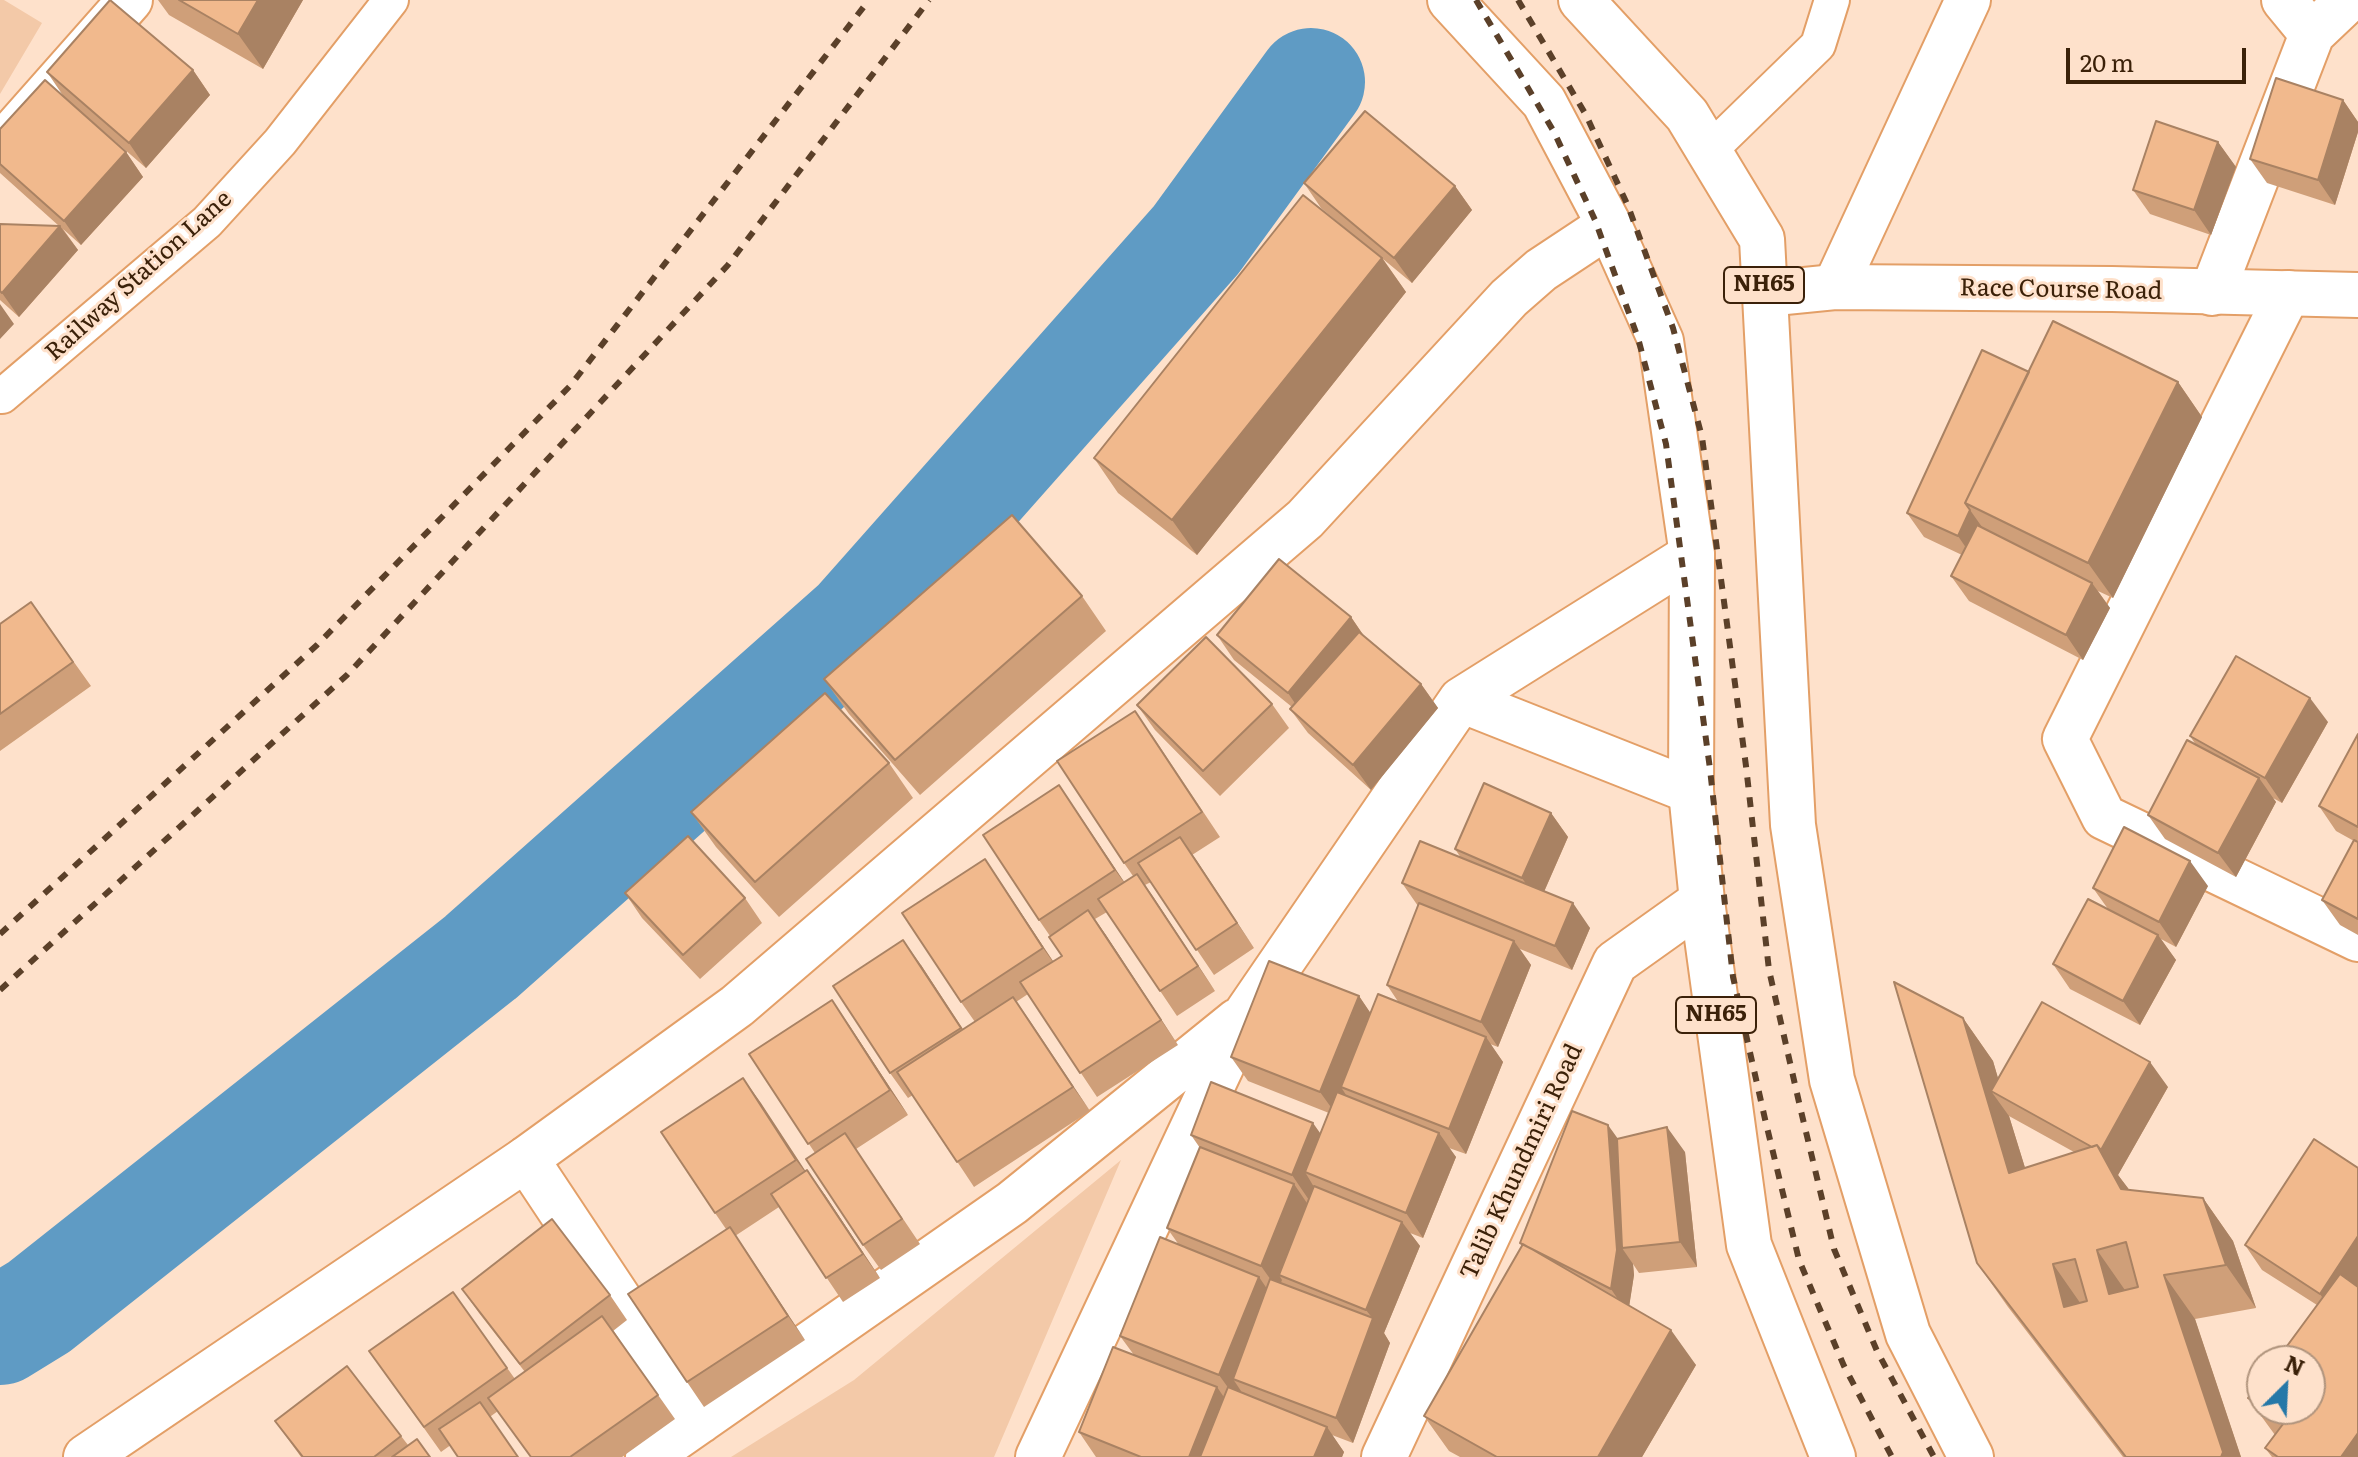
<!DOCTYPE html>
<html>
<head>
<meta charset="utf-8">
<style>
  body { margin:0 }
  #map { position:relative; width:2358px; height:1457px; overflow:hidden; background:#fee1cb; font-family:Literata,serif }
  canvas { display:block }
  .north { position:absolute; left:2246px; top:1345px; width:80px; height:80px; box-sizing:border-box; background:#fee1cb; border:2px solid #b0947d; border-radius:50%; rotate:24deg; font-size:22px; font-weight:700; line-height:32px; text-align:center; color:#3b2109 }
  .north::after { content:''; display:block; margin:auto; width:28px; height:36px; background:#2578a8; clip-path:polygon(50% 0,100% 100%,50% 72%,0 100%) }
  .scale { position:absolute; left:2066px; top:48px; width:180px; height:36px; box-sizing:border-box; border:4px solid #3b2109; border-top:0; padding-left:10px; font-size:24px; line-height:28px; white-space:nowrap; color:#3b2109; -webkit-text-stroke:6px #fee1cb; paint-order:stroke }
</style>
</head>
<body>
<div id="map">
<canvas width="2358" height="1457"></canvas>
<div class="north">N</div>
<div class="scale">20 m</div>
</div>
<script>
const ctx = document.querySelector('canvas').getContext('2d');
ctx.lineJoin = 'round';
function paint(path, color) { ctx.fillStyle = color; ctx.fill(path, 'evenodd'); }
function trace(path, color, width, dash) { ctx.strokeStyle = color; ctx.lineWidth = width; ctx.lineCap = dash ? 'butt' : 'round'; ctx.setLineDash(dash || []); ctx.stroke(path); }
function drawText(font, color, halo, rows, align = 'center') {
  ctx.font = font + ' Literata,serif'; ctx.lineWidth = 6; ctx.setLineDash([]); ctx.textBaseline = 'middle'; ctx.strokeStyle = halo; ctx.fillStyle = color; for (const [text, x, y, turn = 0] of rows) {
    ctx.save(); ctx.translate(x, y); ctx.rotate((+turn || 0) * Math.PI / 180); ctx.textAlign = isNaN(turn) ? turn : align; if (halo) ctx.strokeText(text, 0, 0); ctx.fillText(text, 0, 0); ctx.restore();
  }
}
paint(new Path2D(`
  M0,0h4l38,23 -42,71z
  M1121,1160l-127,297h-263l123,-77z`), '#f3c9a8');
trace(new Path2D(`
  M0,1331l39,-24 442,-350 375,-333 340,-384 115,-158`), '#5f9bc4', 108);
const lane = new Path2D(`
  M1709,151l109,-106 14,-45
  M2,396l205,-174 73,-80 111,-142`);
const street = new Path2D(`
  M2312,34l36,-34
  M0,147l130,-147
  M1835,287l133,-287
  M2212,293l100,-259 -28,-34
  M2288,293l-223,446 39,78 254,122
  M1461,700l230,91
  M526,1159l174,262
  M648,1457l364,-254 225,-182
  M1038,1457l208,-443 215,-314 231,-145`);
const secondary = new Path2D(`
  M1765,294l70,-7 277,2 246,6
  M86,1457l440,-298 211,-153 568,-487 204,-221 32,-28 68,-45
  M1384,1457l231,-494 87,-62`);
const highway = new Path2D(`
  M1450,0l94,102 65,123 52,116 31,214 -1,236 11,110 47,344 84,212
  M1581,0l106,115 75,124 31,586 39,255 76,254 63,123`);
trace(lane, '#e39f67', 38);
trace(street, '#e39f67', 48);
trace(secondary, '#e39f67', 48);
trace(highway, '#e39f67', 48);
trace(lane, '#fff', 34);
trace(street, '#fff', 44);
trace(secondary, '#fff', 44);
trace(highway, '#fff', 44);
trace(new Path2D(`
  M1476,0l78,132 41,88 43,118 28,106 44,325 23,208 32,142 34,141 45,106 48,91
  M1518,0l68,115 42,91 45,122 29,109 44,329 23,204 32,141 33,138 43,102 57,106
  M0,934l317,-289 253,-259 299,-386
  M0,990l347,-315 381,-410 201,-265`), '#5b4029', 6, [10, 10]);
paint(new Path2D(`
  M158,0h145l-40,69 -94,-54z
  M193,70l17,25 -64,73 -82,-71 -17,-25z
  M2343,100l15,22v10l-23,73 -68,-22 -17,-24z
  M0,129l126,23 17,25 -62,68 -18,-16 15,21 -59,67 -19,-17v-76l59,2 -59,-53z
  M2218,142l18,25 -25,68 -61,-21 -17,-24z
  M1304,183l151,3 17,24 -60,73 -29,-24 23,33 -209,263 -79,-62 -24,-35 275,-210 -48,-40z
  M2029,372l149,10 24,35 -89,181 -15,-7 12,17 -27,52 -114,-59 -18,-25 11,-21 -38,-18 -17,-24z
  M1082,596l24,35 -186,164 -71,-81 -25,-35z
  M31,602l60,84 -91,65v-127z
  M1351,617l13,19 57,48 17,24 -67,82 -63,-57 -18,-24 2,-2 -58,-47 -17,-25z
  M1272,704l17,24 -69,68 -65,-66 -18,-25z
  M2328,722l-46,81 -9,-5 3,4 -40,75 -71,-38 -17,-24 48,-70 -6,-9z
  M2358,734v201l-18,-10 -18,-25 32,-59 -18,-10 -17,-25z
  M1152,735l68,102 -28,18 62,93 -40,27 -63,-93 -6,3 70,106 -38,25 -70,-104 -12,7 83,126 -81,52 -69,-103 -12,8 74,109 -116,76 -61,-92 -5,3 -18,-25 31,-108 42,64 12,-7 -14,-20 24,-143 68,102 9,-5 -12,-20 -11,-16 20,-135 65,97 9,-6 -9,-13z
  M889,763l24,35 -134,119 -63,-70 -25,-35z
  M1551,813l17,24 -24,55 46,36 -18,42 -52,-21 11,16 -33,82 -8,-3 13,18 -37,92 -17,-6 7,9 -33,81 -13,-5 10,13 -36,87 6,10 -37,100 -21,-8 12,17 -2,5h-246l-17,-25 55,-77 -14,-19 59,-91 -12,-17 33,-80 -9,-13 129,-2 9,-20 -81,-32 -17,-24 128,-61 11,17 29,-10 -12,-18 31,-79 -16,-23 59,-25 -6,-9z
  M2208,886l-32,61 -15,-8 15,21 -36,65 -70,-36 -17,-25 55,-55 -15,-21z
  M625,893l120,5 17,25 -62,56 -58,-61z
  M1963,1018l30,43 5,18 170,8 -50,88 11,15 74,8 30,43 23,67 -61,11 46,138h-118l-115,-150 -31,-44zM2009,1116l65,36 -49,16z
  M849,1025l59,90 -52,34 64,95 -39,26 -18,-25 -48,-92 -66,-99z
  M743,1078l62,93 20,24 55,83 -37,24 -64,-95 -44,29 70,104 -101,67 -17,-25 39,-153 -11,-16z
  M1618,1138l67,14 12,115 -58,6 -6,-9 1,11 -5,31 67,59 -54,92h-182l-11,-6 -25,-35 98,-170 -2,-3z
  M2314,1139l44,318h-86l-7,-9 10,-13 -27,-37 69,-93 -55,-35 -17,-25z
  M462,1289l148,6 17,25 -14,11 62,88 -53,38h-91l-33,-46 -57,41 -72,-101 84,-59 62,87 10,-7 -46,-59z
  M275,1421l126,15 7,9 22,12h-129z`), '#cf9f79');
paint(new Path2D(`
  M258,0h45l-40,69 -25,-35z
  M193,70l17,25 -64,73 -17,-25z
  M2343,100l15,22v10l-23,73 -17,-25z
  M2218,142l18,25 -25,68 -17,-25z
  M126,152l17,25 -62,68 -17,-24z
  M1455,186l17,24 -60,73 -18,-25z
  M60,226l18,24 -59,67 -17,-24z
  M1382,258l24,34 -209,263 -25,-35z
  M0,304l14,20 -14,15z
  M2178,382l24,35 -89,181 -25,-35z
  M1970,510l17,24 -12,27 -17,-25z
  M2092,583l18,25 -27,52 -17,-25z
  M1351,617l17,25 -63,76 -17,-25z
  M1421,684l17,24 -67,82 -18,-25z
  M2310,698l18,24 -46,81 -17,-25z
  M2259,778l17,24 -40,75 -18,-24z
  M1059,785l17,25 57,85 -18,-25z
  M1551,813l17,24 -29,66 -17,-25z
  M1180,837l17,24 57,87 -17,-25z
  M985,859l17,25 58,88 -17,-24z
  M2190,861l18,25 -32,61 -17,-25z
  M1137,874l17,24 61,93 -17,-25z
  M1573,903l17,25 -18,42 -17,-24z
  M1088,910l18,25 72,110 -17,-25z
  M2158,935l18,25 -36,65 -17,-24z
  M903,940l18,25 57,88 -17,-25z
  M1514,941l17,24 -33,82 -17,-25z
  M1359,996l17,25 -35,66 5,8 -8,22 -18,-25z
  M1013,997l17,24 60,90 -17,-24z
  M832,1000l17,25 59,90 -18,-25z
  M1963,1018l30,43 11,37 -13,-7 18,25 31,100 -31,-43z
  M1486,1037l17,25 -37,92 -17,-25z
  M2150,1062l18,25 -50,88 10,13 23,45 -30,-44 -21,-38z
  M743,1078l18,25 53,81 -18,-24z
  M1313,1123l17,24 -25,25 9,15 -5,13 -17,-25z
  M1608,1125l18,25 -4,98 11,16 1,11 -6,39 -17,-25z
  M1667,1127l18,25 12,115 -17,-25z
  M1439,1133l17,24 -33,81 -17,-25z
  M807,1170l18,25 55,83 -17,-24z
  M1294,1184l17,25 -32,66 3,5 -4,10 -17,-24z
  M2203,1198l30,43 23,67 -30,-43z
  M1402,1222l18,24 -36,87 6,10 -37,100 -17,-25 37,-99 -7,-9z
  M730,1227l17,25 58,88 -17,-24z
  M2358,1236v51l-21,32 -17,-25z
  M2097,1250l30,43 -18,1z
  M2053,1264l30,43h-19z
  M2164,1275l31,44 46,138h-20z
  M1259,1277l17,25 -43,77 8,12 -4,9 -18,-25z
  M1671,1330l25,35 -54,92h-44z
  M1217,1387l17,25 -18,45h-27z
  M1327,1427l17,25 -2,5h-28z
  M2358,1433v24h-17z`), '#a98263');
const building = new Path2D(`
  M110,0l83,70 -64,73 -82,-71z
  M179,0h79l-20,34z
  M2276,78l67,22 -25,80 -68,-21z
  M45,80l81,72 -62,69 -64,-57v-35z
  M1365,111l90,75 -61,72 -90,-75z
  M2156,121l62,21 -24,68 -61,-20z
  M1303,195l79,63 -210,262 -78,-62z
  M0,224l60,2 -58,67 -2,-2z
  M2053,321l125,61 -90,181 -123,-60z
  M1982,350l47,22 -64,131 5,7 -12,26 -51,-23z
  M1012,515l70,81 -187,164 -71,-81z
  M1977,525l115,58 -26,52 -115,-59z
  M1279,559l72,58 -63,76 -71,-58z
  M31,602l42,60 -73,52v-90z
  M1359,632l62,52 -68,81 -63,-56z
  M1206,637l66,67 -69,67 -66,-66z
  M2236,656l74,42 -45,80 -75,-42z
  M825,693l64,70 -134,119 -64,-70z
  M1135,711l67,101 -78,51 -67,-102z
  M2358,734v93l-39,-21z
  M2187,740l72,38 -41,75 -70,-38z
  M1484,783l67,30 -29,65 -67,-29z
  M1059,785l56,85 -76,50 -56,-85z
  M2124,827l66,34 -31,61 -66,-34z
  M688,836l57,62 -62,57 -58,-62z
  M1180,837l57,86 -41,27 -58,-87z
  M2354,840l4,2v77l-36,-19z
  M1420,841l153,62 -18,43 -153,-63z
  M985,859l58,89 -82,54 -59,-89z
  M1137,874l61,92 -38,25 -62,-92z
  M2088,899l70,36 -35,66 -70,-37z
  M1419,903l95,38 -33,81 -94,-37z
  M1088,910l73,110 -81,53 -60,-91 42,-26 -13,-19z
  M903,940l58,88 -71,45 -57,-87z
  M1269,961l90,35 -39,96 -89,-35z
  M1894,982l69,36 46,155 88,-28 24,44 82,9 23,67 -62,10 59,177 -2,5h-95l-149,-194zM2126,1242l12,45 -29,7 -12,-44zM2075,1259l12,42 -23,6 -11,-43z
  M1378,994l108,43 -37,92 -108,-42z
  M1013,997l60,90 -116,75 -60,-90z
  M832,1000l58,90 -82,54 -59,-90z
  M2042,1002l108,60 -49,88 -4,-5 -5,2 -101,-56z
  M743,1078l53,82 -81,53 -54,-81z
  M1211,1082l102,41 -21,52 -101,-40z
  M1337,1092l102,41 -33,80 -101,-41z
  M1572,1111l36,14 9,125 -6,39 -91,-46z
  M1667,1127l13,115 -58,6 -5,-109z
  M845,1133l57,86 -39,26 -57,-86z
  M2314,1139l44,29v68l-38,58 -75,-49z
  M1200,1147l94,37 -33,82 -94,-38z
  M807,1170l56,84 -37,24 -55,-84z
  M1314,1186l88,36 -36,88 -87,-35z
  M552,1219l58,76 -90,69 -58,-75z
  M730,1227l58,89 -101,66 -59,-88z
  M1160,1237l99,40 -40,98 -99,-39z
  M1523,1244l148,86 -73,127h-101l-73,-41z
  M2340,1274l18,13v146l-17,24h-63l-13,-9 18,-24 -20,-15h47v-48h-34z
  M1270,1279l103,39 -37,100 -103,-39z
  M453,1292l54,76 -83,59 -55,-76z
  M602,1316l56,79 -88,62h-39l-43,-59z
  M1113,1347l104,40 -28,70h-48l-62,-25z
  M347,1366l54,70 -27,21h-71l-28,-36z
  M2262,1380v28l-14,-10z
  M1228,1387l99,40 -13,30h-114z
  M480,1402l38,55h-60l-19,-28z
  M417,1439l13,18h-38z`);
paint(building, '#f1b98d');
trace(building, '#a98263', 2);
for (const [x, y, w] of [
  [1764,285,80],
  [1716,1015,80]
]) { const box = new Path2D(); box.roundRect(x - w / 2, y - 18, w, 36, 6); ctx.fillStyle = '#fee1cb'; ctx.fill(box); trace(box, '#3b2109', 2); }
drawText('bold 22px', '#3b2109', null, [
  ["NH65",1764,285],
  ["NH65",1716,1015]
]);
drawText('24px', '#3b2109', '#fee1cb', [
  ["Railway Station Lane",139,276,-42],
  ["Race Course Road",2061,290,1],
  ["Talib Khundmiri Road",1522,1162,-65]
]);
</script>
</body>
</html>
